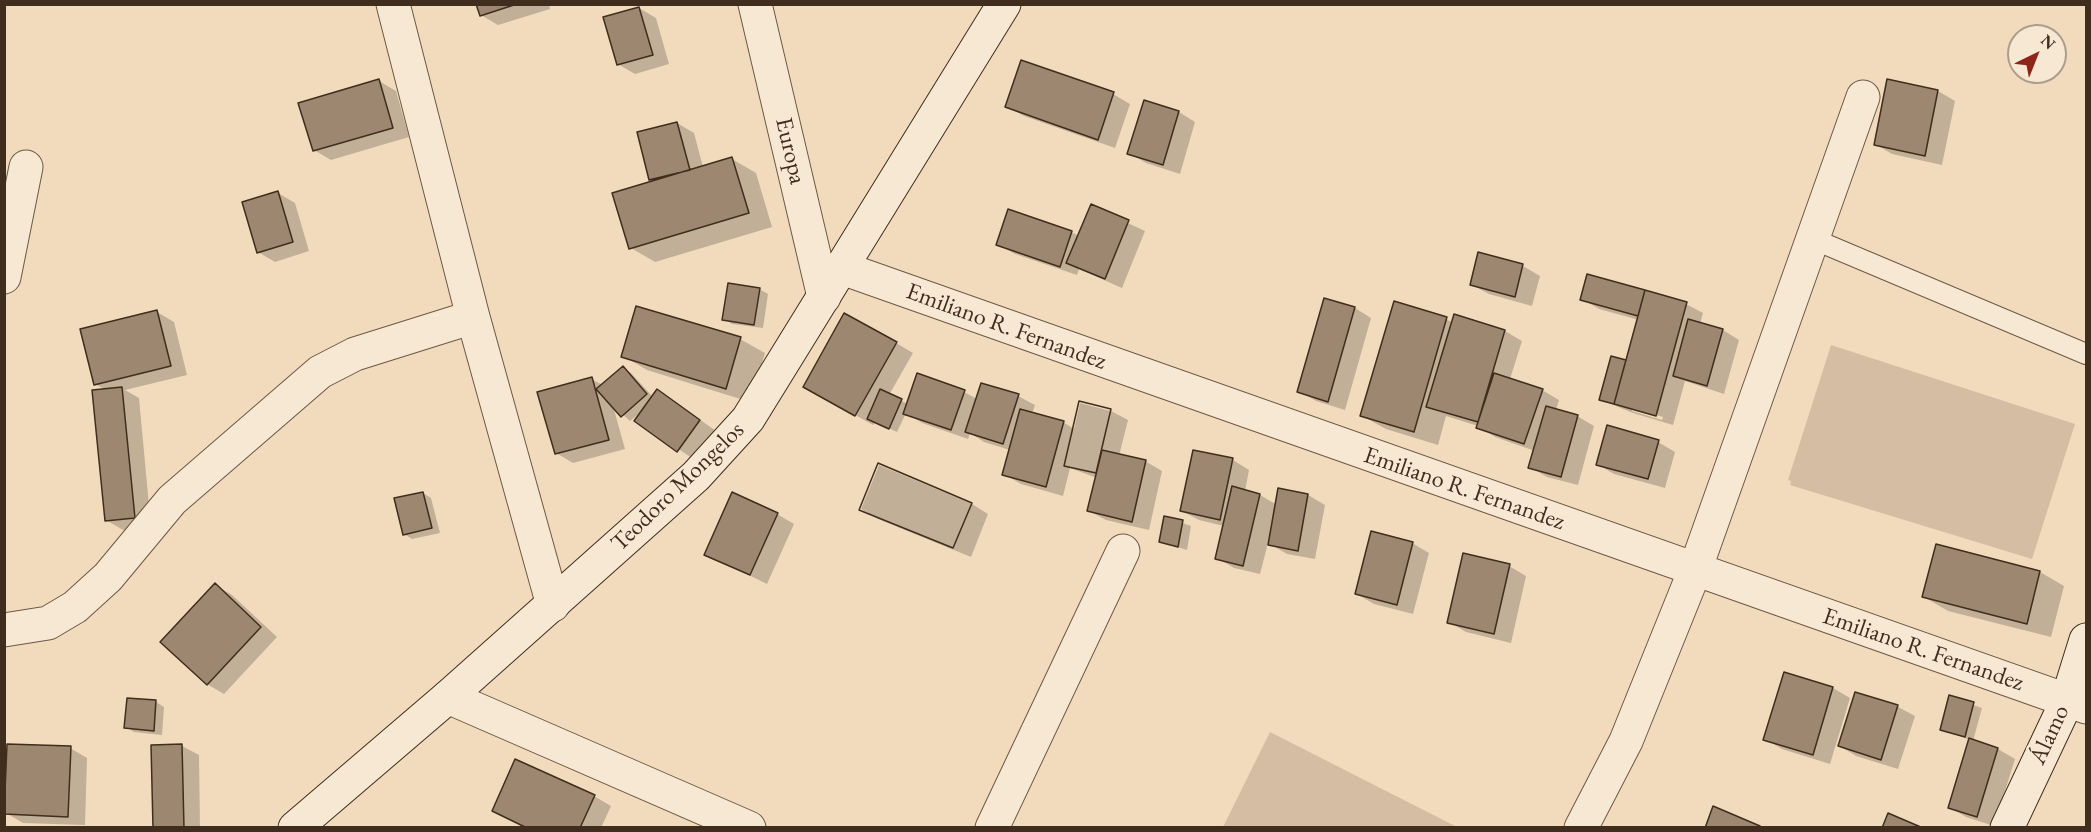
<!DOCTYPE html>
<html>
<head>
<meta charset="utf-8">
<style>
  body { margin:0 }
  #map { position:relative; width:2091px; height:832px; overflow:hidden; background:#f2dbbd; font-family:"EB Garamond",serif }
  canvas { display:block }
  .frame { position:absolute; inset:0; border:6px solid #402d1d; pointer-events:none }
  .north { position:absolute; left:2007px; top:24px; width:60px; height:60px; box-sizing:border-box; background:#f7e8d4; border:2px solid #ae9d8b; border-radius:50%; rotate:43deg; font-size:16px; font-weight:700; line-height:24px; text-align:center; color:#402d1d }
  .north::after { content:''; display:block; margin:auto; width:21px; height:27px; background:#8f2418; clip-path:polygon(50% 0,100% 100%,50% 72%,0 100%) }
</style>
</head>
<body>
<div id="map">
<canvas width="2091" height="832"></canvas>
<div class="frame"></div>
<div class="north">N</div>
</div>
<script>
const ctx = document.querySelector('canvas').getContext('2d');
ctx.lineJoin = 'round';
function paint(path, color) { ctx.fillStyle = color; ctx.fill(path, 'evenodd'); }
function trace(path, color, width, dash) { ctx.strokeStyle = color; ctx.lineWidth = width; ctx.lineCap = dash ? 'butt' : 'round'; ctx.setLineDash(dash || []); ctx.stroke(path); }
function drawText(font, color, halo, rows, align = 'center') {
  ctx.font = font + ' "EB Garamond",serif'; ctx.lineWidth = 5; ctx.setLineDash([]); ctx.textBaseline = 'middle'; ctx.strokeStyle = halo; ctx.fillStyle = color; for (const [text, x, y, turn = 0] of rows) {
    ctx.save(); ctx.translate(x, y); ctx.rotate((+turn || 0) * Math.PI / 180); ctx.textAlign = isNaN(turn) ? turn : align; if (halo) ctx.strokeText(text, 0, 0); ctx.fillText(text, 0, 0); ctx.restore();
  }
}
paint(new Path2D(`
  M1831,345l244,79 -43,135 -242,-74 1,-4 -3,-1z
  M1270,732l187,95h-234z`), '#d4bda2');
paint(new Path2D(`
  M478,4h71l1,5 -52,16 -17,-10z
  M639,8l17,10 13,46 -34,10 -17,-10z
  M379,81l17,10 13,46 -78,23 -17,-10z
  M1888,81l50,10 17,10 -13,64 -50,-11 -17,-10z
  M1113,94l17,10 -15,44 -91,-32 -17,-9z
  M1179,112l16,10 -15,52 -34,-11 -17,-10z
  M677,123l17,10 9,34 29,-8 24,14 16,54 -117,35 -24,-14 25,-67 -5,-2z
  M278,193l17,10 14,48 -34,11 -17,-10z
  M1091,206l54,25 -23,57 -43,-19 -2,6 -62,-21 -17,-10 73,-12 8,4z
  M1479,254l44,12 17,10 -8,30 -43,-12 -17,-9z
  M759,289l9,5 -5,34 -31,-4 -8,-5z
  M1582,299l104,5 17,9 -3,11 23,6 16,10 -15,54 -39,-13 -12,44 -40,-12 -32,-13 26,-38 12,-42 -40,-11zM1632,408l31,9 -1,3 -30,-9z
  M1395,303l58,19 2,-6 50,15 17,10 -12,38 32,11 17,10 -3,10 21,6 17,10 -16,59 -31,-8 -17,-10 5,-16 -40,-14 -17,-11 -32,-10 -8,29 -52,-16 -24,-13z
  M1355,308l16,10 -26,92 -29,-9 -17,-10z
  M157,312l17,10 13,53 -62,15 14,8 12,129 -28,3 -17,-10v-130l-11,-6z
  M740,339l25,14 -15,49 -103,-32 -24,-14z
  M896,343l17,10 -24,42 19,9 56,-12 13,7 41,-3 17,9 -3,9 31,8 11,7 6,-26 31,8 17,9 -9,36 26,5 17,10 -13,59 -43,-10 -17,-9 8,-33 -27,-10 -7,28 -42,-12 -17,-10 6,-24 -26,-8 -14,-9 -2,6 -46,-16 -16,-10 -9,19 -22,-10 -2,3 -68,-38z
  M623,368l8,5 22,24 5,-7 58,41 -21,29 -59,-39 5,-9 -11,9 -17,-15 12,43 -52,14 -17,-10 35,-74 12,6z
  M1658,442l17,10 -10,36 -51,-14 -17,-10z
  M1233,460l16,10 -4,21 15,4 17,10 31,-10 17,10 -10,54 -28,-5 -19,-11 -8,31 -26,-6 -17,-10 7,-32 -25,-6 -17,-9z
  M879,465l93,39 16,10 -17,43 -93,-38 -17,-10z
  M423,493l8,5 9,35 -28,6 -8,-5z
  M777,514l17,10 -27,60 -61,-30z
  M1165,517l26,9 -4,24 -26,-8z
  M1412,543l17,10 -16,61 -39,-10 -17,-10z
  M1509,566l17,10 -15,67 -45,-11 -17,-10z
  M2040,572l24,14 -13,51 -103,-26 -24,-14z
  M215,585l17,10 45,42 -53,57 -17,-10z
  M1785,674l48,14 17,10 -20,66 -48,-15 -17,-10z
  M1856,694l42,13 17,9 -17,53 -42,-13 -16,-10z
  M1950,697l32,11 -9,33 25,8 17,10 -21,67 -28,-9 -17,-10 21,-67 -29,-11z
  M129,699l27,3 8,5 -2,28 -28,-3 -8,-5z
  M182,746l17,9 1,73h-45z
  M70,748l17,10 -2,67 -62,-2 -17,-10z
  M594,796l17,10 -10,22h-75l-32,-18z`), '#0003');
const building = new Path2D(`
  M476,4h41l-37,12z
  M639,7l14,48 -36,10 -14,-48z
  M1021,60l93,32 -16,48 -93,-33z
  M379,79l14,49 -80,23 -15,-48z
  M1887,79l51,11 -13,66 -51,-11z
  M1144,100l35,11 -16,54 -36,-11z
  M677,122l13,48 -41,10 -12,-48z
  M732,157l17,56 -120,36 -17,-56z
  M278,191l15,51 -36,11 -15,-51z
  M1091,204l38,16 -24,59 -39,-16z
  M1008,209l64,22 -12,36 -64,-22z
  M1478,252l45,12 -8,33 -45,-12z
  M1587,274l58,16 -7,26 -58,-16z
  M728,283l32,5 -6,37 -32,-5z
  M1645,290l42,12 -31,114 -42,-12z
  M1324,298l31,9 -27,95 -31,-10z
  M1394,301l53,16 -33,115 -54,-16z
  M636,306l105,31 -15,52 -105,-32z
  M157,310l14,56 -77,19 -14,-56z
  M844,313l53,29 -42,74 -52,-29z
  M1454,314l51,16 -27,92 -52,-15z
  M1688,319l35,10 -16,57 -34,-10z
  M1611,356l15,4 -12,44 -15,-4z
  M623,366l24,28 -26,23 -25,-28z
  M917,373l48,17 -14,40 -48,-16z
  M1494,373l49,16 -19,55 -48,-16z
  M592,377l17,63 -54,14 -18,-62z
  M981,383l38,11 -16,50 -38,-12z
  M122,387l13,131 -30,3 -13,-131z
  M657,389l43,31 -23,32 -43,-31z
  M880,389l22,10 -13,30 -22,-10z
  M1079,401l32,8 -15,64 -32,-7z
  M1079,401l32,8 -15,64 -32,-7z
  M1546,406l32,9 -17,62 -33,-9z
  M1020,409l44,12 -18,66 -44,-12z
  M1607,425l52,15 -11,39 -52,-14z
  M1102,450l44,10 -14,62 -45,-11z
  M1193,450l40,8 -13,62 -40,-9z
  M878,463l94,40 -19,45 -94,-38z
  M878,463l94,40 -19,45 -94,-38z
  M1232,486l28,8 -17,72 -28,-7z
  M1278,488l30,6 -10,57 -30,-6z
  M423,492l9,36 -29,7 -9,-37z
  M732,492l46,21 -28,62 -46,-20z
  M1164,516l19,4 -5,27 -19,-5z
  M1371,531l42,11 -16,63 -42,-11z
  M1936,544l104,27 -13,53 -105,-27z
  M1463,553l47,11 -16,70 -47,-11z
  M215,583l46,44 -54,58 -47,-43z
  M1784,672l49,15 -20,68 -50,-15z
  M1855,692l43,13 -17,55 -43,-14z
  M1949,695l25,7 -9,35 -25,-7z
  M127,698l29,2 -2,31 -30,-3z
  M1969,738l29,10 -21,69 -29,-9z
  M7,744l64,2 -3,71 -64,-3z
  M182,744l2,84h-31l-2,-83z
  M515,759l80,36 -15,33h-53l-35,-17z
  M1713,806l47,20v2h-55z
  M1888,813l35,15h-41z`);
paint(building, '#9d8770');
trace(building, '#402d1d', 1.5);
const lane = new Path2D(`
  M1813,239l273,115`);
const street = new Path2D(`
  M393,4l80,313 80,288
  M755,4l69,293
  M842,268l1244,439
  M4,277l22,-110
  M4,630l44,-7 27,-16 33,-30 64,-77 148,-128 35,-18 118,-37
  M448,697l301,131
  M992,828l131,-277
  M1581,828l45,-87 69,-171 168,-473`);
const secondary = new Path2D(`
  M295,828l153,-131 248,-221 52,-57 256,-415
  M2007,828l60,-127 19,-61`);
trace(lane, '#6c5845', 22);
trace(street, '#6c5845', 35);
trace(secondary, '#402d1d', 35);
trace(lane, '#f7e8d4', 20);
trace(street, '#f7e8d4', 33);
trace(secondary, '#f7e8d4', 33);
drawText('24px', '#402d1d', '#f7e8d4', [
  ["Europa",790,151,77],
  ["Emiliano R. Fernandez",1006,327,20],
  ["Teodoro Mongelos",678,487,-44],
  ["Emiliano R. Fernandez",1464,489,19],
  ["Emiliano R. Fernandez",1923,650,19],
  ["Álamo",2050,735,-65]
]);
</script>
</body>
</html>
